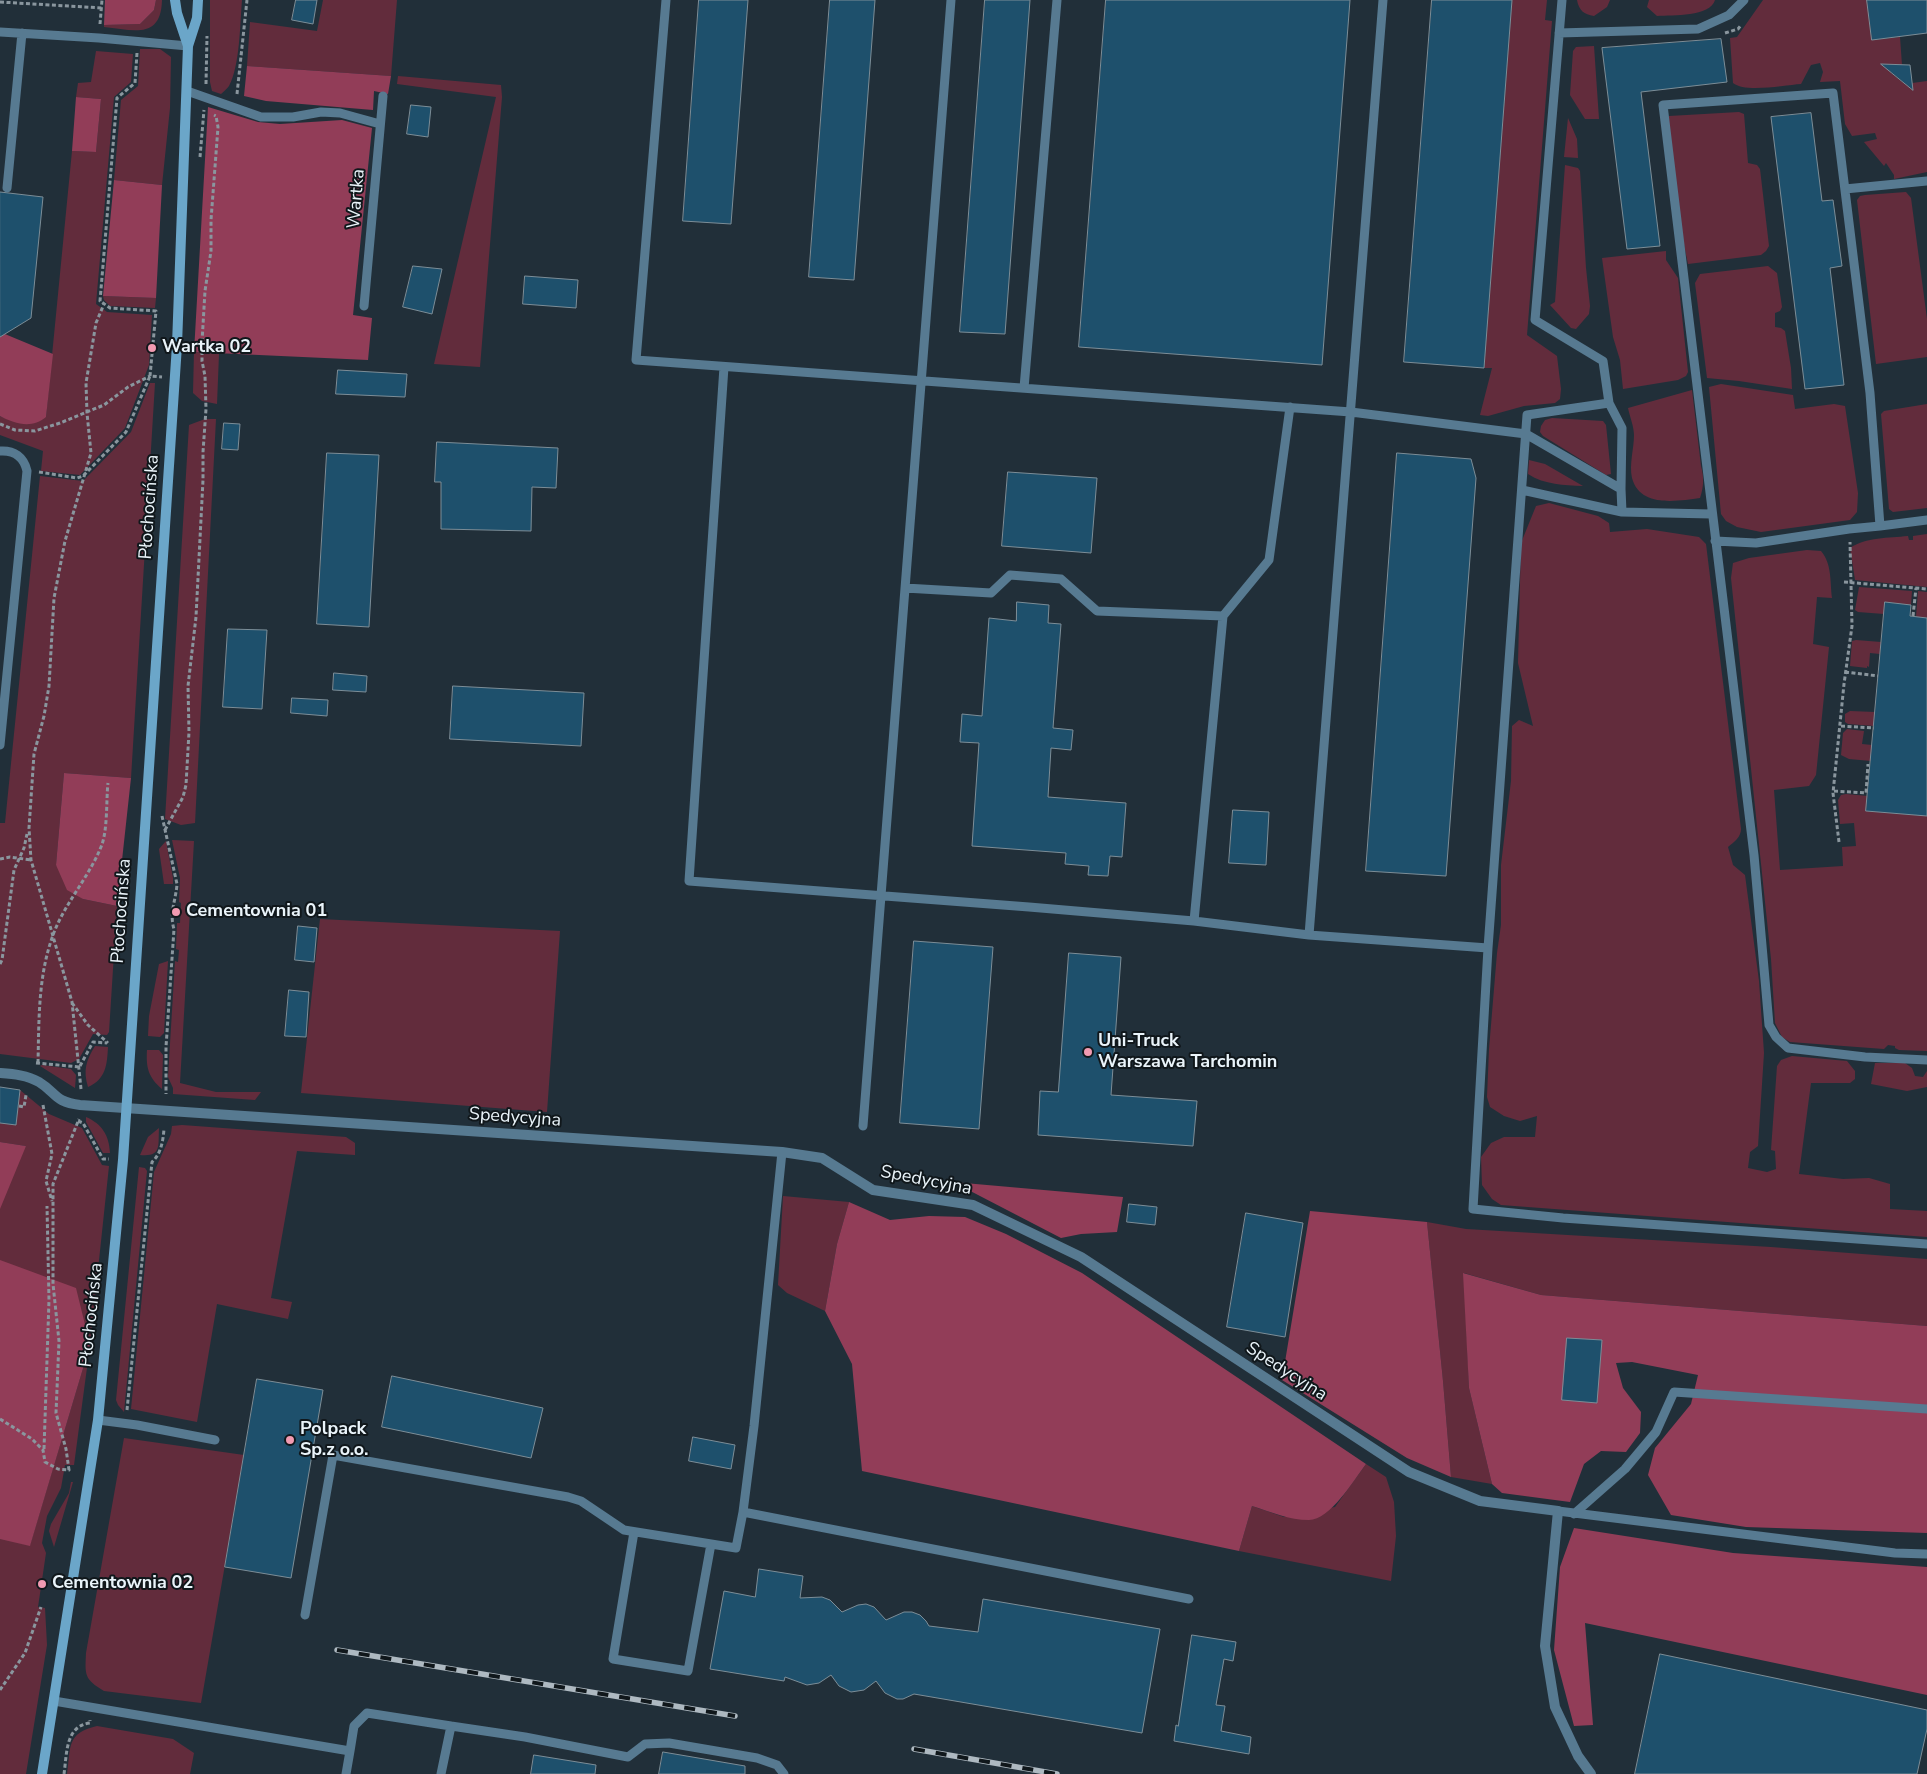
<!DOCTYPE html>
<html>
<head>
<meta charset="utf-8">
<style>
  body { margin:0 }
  canvas { display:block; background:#212f39 }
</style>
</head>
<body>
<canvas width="1927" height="1774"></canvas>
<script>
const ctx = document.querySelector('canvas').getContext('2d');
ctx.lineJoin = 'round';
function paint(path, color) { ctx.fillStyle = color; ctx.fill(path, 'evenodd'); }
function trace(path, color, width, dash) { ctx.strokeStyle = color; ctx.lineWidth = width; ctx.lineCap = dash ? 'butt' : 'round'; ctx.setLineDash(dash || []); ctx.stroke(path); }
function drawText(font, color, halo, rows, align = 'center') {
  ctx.font = font + ' "Nunito Sans",sans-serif'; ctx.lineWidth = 4; ctx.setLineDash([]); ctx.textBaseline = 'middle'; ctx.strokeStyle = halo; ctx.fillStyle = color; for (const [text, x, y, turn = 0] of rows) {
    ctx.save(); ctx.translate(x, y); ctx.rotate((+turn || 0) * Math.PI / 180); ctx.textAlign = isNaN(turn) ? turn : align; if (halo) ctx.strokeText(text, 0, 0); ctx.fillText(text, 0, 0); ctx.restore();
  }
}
paint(new Path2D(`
  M156,0h6c-1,40 -29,30 -58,27v-2l36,-1 14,-14z
  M210,0h32c-2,23 -2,66 -13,86 -2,3 -5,5 -8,8l-9,-3 -2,-9z
  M323,0h74l-6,76 -144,-10 3,-44 67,9z
  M1512,0h35l-2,20 7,1 -25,314 30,21 4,33 -1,10 -5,4 -31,3 -36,10 -8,-1 12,-47h-8z
  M1577,0h33l-3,7 -13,9c-10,-2 -15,-5 -17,-16z
  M1649,0h66c-5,17 -42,15 -58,16l-10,-9z
  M1763,0h104l5,40 28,-3 2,28 -10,1 -1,7 14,11 22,-3v91l-33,7v-4l-8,-12 -2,3 -20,-24 13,-3 -2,-6 -23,3 -7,-12 -5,-43 -20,1 3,-10 -3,-9 -9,2 -10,19c-16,1 -56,9 -68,-1l-3,-45 7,-1z
  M1594,46l5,73h-14l-15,-24 3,-44 3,-4z
  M140,49h20l11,8 -1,51 -8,77 -48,-5 7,-80 17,-14z
  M96,51l37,3 -2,28 -17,15 -18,207 11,8 45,3 -3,50 -24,63 -45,47 -39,-4 2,-20 -43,-16v-19l4,2 42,-1 26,-266 24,1 5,-53 -25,-2 2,-14 13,-1z
  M398,76l103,9 1,12 -22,270 -46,-3 62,-267 -99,-13z
  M1739,112l5,2 4,49 9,2 3,4 9,77 -3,5 -5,4 -73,9 -5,-24 -15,-120 1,-4z
  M1568,118l9,21 1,19 -14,-1z
  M1565,165l13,3 2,3 6,97 4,38 -1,8 -13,15 -5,-1 -21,-23 5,-3z
  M1906,192l5,6 16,121v38l-51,7 -19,-164 3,-4 5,-1z
  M1666,251v9l12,18 10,94 -2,4 -8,4 -55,9 -3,-29 -7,-23 -11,-79z
  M1768,266l9,7 5,34 -2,4 -5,2v14l6,1 4,3 6,37 1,21 -53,-8 -32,-3 -12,-95 5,-9z
  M103,296l53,2 -1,10 -45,-2 -6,-6z
  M194,352l25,2 -2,50 -15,-3 -9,-8z
  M150,383h5l-24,395 -67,-5 -8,92 27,34 34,7 -8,126 -2,3 -14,-1 -14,25 -8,4 -71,-9v-231h5l35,-347 43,5 48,-49z
  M1721,384l72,11 2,14 39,-5 11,2 13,87 -1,19 -7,8 -89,12 -24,-5 -11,-6 -5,-7 -12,-127z
  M1692,390l9,76c3,11 3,20 -1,32 -23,3 -60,10 -68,-20 -3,-14 2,-29 2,-43 0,-8 -4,-18 -6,-27z
  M1927,404v104l-34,4 -4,-3 -8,-95 3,-3z
  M1552,418l51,3 3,4 5,49 -5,1 -63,-39 -3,-4 1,-6 4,-6z
  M205,419h11l-21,404 -14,2 -16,-6 24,-394z
  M1529,460l16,4 38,22c-19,-1 -38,-1 -55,-12z
  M1549,503l49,13 11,7 1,9 37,-3 52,8 7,7 35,285c0,8 -7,13 -13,18l5,18 12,10 14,106 5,72 -6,93 -8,6 -2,16 19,4 9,-3 -1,-18 -4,-1 6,-84 4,-6 11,-4 55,5 8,10v8l-5,4h-39l-12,91 44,5 26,-1 21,6v25l37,2v26l-426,-32 -9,-6 -10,-14 -1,-28 10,-14 13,-6h31l2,-21 -17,5 -16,-5 -14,-9 -3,-10 2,-48 8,-96 4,-28v-60l10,-84 1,-55 7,-6 14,6 -15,-63 3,-120 15,-37z
  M1927,534v53l-72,-7 -5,-32c16,-11 39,-10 58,-12l1,4h4v-4z
  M1807,550l14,1c11,13 9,30 11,47l-15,-1 -4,47 16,3 -13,128 -7,11 -35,4 6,80 63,-4 -1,-19 14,-1 -2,-23 -14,1 -2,-24 3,-5 5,-1 22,2 -1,15 60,5v235l-28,-1 -4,-2v-2l-7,-1 -4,4 -94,-7 -8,-5 -7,-14 -4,-64 -40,-381 2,-15 16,-5z
  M1859,587l53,4 -1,14 -26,-3 -1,12 -26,-2 -3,-2z
  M1918,591l9,1v26l-11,-1z
  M1856,640l25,2 -1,12 -10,-1 -1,14 -2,-1v2l-17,-2 2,-25z
  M1850,711l25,1 -1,14 -26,-2 -3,-2v-8z
  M1847,729l17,2 -2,13 10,1 -1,16 -22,-2 -8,-4 2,-22z
  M172,840l22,1 -14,242 36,9h45l-6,8 -82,-6v-6l-5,-11 7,-116 3,1 1,-12 -3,-1 1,-26h3l1,-20 -2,-1 1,-24z
  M166,841l7,37v6h-9l-5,-35z
  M320,919l240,12 -13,181 -246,-19z
  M168,961l-4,72 -4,4 -12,-1 1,-20 10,-52z
  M95,1046l13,1c-1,18 -2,32 -20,40 -5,-17 -2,-26 7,-41z
  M147,1050h12l4,5 -1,34c-14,-12 -16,-22 -15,-39z
  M1875,1063h30l7,5 3,8 8,1 4,-6v16l-20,4 -36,-7z
  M42,1065l29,4 5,6 -1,13 -35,-22z
  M20,1090l29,24 33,14 20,37 7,1 -19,179 -16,120h-9l-4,23 -14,28 -5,27 4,10 -8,54 7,1 2,37 -21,129h-26v-598l26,-30 -26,-4v-19l16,2zM90,1345l-60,200 -10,-2h-1z
  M86,1117c16,7 23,18 24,36h-7l-17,-31z
  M182,1125l164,12 9,6v12l-58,-4 -26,147 21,4 -4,17 -71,-15 -20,118 -66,-13 23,-237 17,-38 1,-8z
  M159,1128c-1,18 3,29 -19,27l8,-18z
  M139,1167l6,1 2,3 -23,241 -6,-7 -2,-5z
  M783,1196l66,6 -12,42 -12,67 -38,-18 -9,-8z
  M1427,1222l39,7 305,18 156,12v67l-386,-31 -77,-22 5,115 23,96 -41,-7 -8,-96z
  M124,1438l120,17 -43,248 -97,-12c-20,-12 -19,-16 -18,-38z
  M1366,1464l20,13 8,25 2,34 -5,45 -152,-30 13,-45 32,11 51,-10z
  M71,1482h2l-19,65 -5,-16 2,-7 18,-31z
  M97,1726l76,13 21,14 -4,21h-123c4,-27 -1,-41 30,-48z`), '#622c3c');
paint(new Path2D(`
  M105,0h51l-2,10 -14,14 -36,1z
  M247,66l144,10 -3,18 -14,-3 -1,19 -107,-9 -22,-5z
  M76,97l25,2 -5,53 -24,-1z
  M208,107l50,15 22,2 62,-4 30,8 -19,187 19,3 -4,42 -174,-8z
  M114,180l48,5 -6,113 -53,-2z
  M0,332l53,22 -7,63c-14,12 -31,7 -46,-1z
  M64,773l67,5 -14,128 -34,-7 -16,-9 -11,-25z
  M0,1142l26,4 -26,63z
  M953,1182l170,15 -6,35 -36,2 -20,4z
  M849,1202l41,18 39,-4 36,1 41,17 76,39 284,191c-12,16 -36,56 -57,56 -20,0 -38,-8 -57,-14l-13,45 -377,-80 -10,-107 -27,-53 12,-67z
  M1310,1211l117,11 16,159 8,96 -44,-19 -125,-78z
  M0,1260l76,28 14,57 -60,201 -30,-7z
  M1463,1273l78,22 386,31v207l-181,-6 -75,-12 -23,-40 7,-27 36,-44 7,-29 -66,-13 -16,1 7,25 18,24 -1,21 -14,19 -25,-1 -17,13 -14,38 -68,-9 -10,-9 -23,-96z
  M1574,1528l159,25 194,14v128l-342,-72 8,102 -19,1 -20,-76 6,-83z`), '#923d58');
const building = new Path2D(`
  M296,0h21l-4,24 -21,-4z
  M699,0h49l-17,224 -48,-3z
  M830,0h45l-21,280 -45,-3z
  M985,0h45l-25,334 -45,-2z
  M1106,0h244l-28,365 -243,-18z
  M1432,0h80l-28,368 -80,-6z
  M1867,0h60v33l-55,7z
  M1721,39l6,43 -86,10 19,154 -33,3 -25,-201z
  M1881,64l29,1 3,25z
  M411,105l20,2 -3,30 -21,-3z
  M1811,113l11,88 11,-1 9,66 -12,2 14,117 -39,4 -34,-272z
  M0,192l43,5 -12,121 -31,19z
  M413,266l29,3 -10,45 -29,-7z
  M525,276l53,4 -2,28 -53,-4z
  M338,370l69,4 -2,23 -69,-3z
  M224,423l16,1 -2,26 -16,-1z
  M437,442l121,6 -2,40 -24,-1 -1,44 -90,-2v-47h-6z
  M327,453l52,2 -10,172 -52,-3z
  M1397,453l74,6 5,19 -30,398 -80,-5z
  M1008,472l89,6 -6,75 -89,-7z
  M1017,602l32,3 -1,18 13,1 -8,104 20,2 -2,20 -20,-2 -3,49 78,6 -4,54 -12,-1 -2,20 -20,-1 1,-9 -24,-2 1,-11 -94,-7 7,-103 -19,-1 2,-28 20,2 7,-98 27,3z
  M1885,602l26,3 -1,11 17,2v198l-61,-5z
  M228,629l39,1 -5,79 -39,-2z
  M334,673l33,3 -1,16 -33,-2z
  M453,686l131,7 -3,53 -131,-7z
  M292,698l36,2 -1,16 -36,-3z
  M1233,810l36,2 -3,53 -37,-2z
  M298,926l19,2 -3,34 -19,-2z
  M914,941l79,6 -14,182 -79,-6z
  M1069,953l52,4 -10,138 86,6 -4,45 -155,-11 2,-44 18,1z
  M289,990l20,2 -3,45 -21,-1z
  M0,1087l20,3 -4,35 -16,-2z
  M1129,1204l28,3 -2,18 -28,-3z
  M1246,1213l57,10 -18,114 -58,-10z
  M1567,1338l35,2 -5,63 -35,-3z
  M392,1376l151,32 -12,50 -149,-31z
  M257,1379l66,11 -32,188 -66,-11z
  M693,1437l42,8 -4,24 -42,-8z
  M759,1569l44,7 -3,22 22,-1 8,3 12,12 16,-7 8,-1 8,3 12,13 18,-8h8l8,3 6,6 3,5 49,6 5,-33 177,30 -18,104 -228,-39 -11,5h-6l-12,-6 -9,-12 -12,9 -13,2 -12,-6 -8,-11 -12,8 -12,2 -22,-8 -1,4 -74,-12 14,-78 31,6z
  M1192,1635l44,7 -3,19 -9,-2 -8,46 9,1 -4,25 30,6 -2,17 -75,-13 2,-16 2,1z
  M1660,1654l267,56v19l-10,45h-282z
  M663,1752l82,14v8h-86z
  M534,1755l62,10 -1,9h-64z`);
paint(building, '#1e506c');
trace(building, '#7c8d97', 1);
trace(new Path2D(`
  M0,2l102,6
  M100,24l2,-24
  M1725,33l13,-4 3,-4
  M137,53l-2,30 -18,15 -17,203 10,7 46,3 -6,65 12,1
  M206,84l1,-48
  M237,94l10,-94
  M200,157l4,-47
  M0,424l15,6 20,1 25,-8 44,-18 24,-18 22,-11
  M39,472l38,6 6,-2 43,-44 24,-56
  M1844,582l83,7
  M1913,616l3,-28
  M1845,672l33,4
  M1841,726l33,2
  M1834,791l32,2 2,-29
  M162,816l15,68c-1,16 -8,29 -3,45l-8,118v47
  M165,830l18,-33 3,-12 3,-53 -1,-46 8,-69 7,-137v-28l3,-43 -1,-33 -3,-15v-19l3,-51 6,-40v-31l7,-93 -2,-11 -2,-1
  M1839,842l-6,-49 11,-109 8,-58 -2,-84
  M0,859l10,-2 21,3
  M0,964l2,-4 12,-90 10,-22 3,-14
  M72,1003l16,22 20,18
  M36,1063l44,4
  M38,1063c1,-42 0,-85 14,-125 11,-33 36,-59 49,-91 7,-17 5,-46 7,-64
  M80,1066l13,-24 14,1
  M81,1089l-9,-87 -41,-142 -2,-32 5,-74 10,-38 5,-30 5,-88 11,-57 26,-88 -4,-40 -1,-30 10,-60 8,-19
  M43,1105l9,49 -6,27 6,20
  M19,1106l5,1 2,-12
  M78,1121l5,2 20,36h6
  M127,1410l25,-248c9,-8 11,-21 12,-33
  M0,1419l32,20 11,11 2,12 13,7 11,1 -3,-21 -10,-36 3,-72 -6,-57v-100l26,-65
  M44,1449l5,-149 -2,-94
  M0,1690l25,-37 16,-46
  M64,1774c3,-20 1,-48 26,-51v-3`), '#8a969e', 3, [4, 2.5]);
trace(new Path2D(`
  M666,0l-30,360 715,52 175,22 95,55 1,23
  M1562,0l-27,320 68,41 6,42 13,25 -1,61
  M0,32l99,6 89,8
  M1559,33l139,-4 31,-14 15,-15
  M187,91l74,26h32l28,-5 19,1 40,11
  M7,188l15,-155
  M1845,189l82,-8
  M364,306l19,-210
  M724,367l-35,514 340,26 165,14 115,14 179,13
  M1024,388l33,-388
  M1609,403l-82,12 -39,533 -15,261 90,9 364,26
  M0,451c14,-1 24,6 27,20l-27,274
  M1522,490l100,22 89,2
  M1927,520l-47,6 -10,-133 -37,-300 -170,12 91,750 15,170 7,12 12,11 77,9 62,3
  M1715,541l41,2 93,-14 31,-3
  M905,588l86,5 19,-18 51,4 36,32 126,5
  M1194,921l29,-305 46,-56 21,-153
  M1309,935l74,-935
  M863,1126l88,-1126
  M782,1152l-28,274 -11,86 446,87
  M98,1420l39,5 78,15
  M1558,1511l337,42 32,1
  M1574,1514l51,-45 31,-37 18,-40 253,17
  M634,1532l-21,127 75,12 23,-127
  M305,1615l28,-160 235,42 13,4 43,29 112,18 7,-36
  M54,1701l296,50 -4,23
  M350,1751l4,-25 13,-13 84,13
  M441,1774l10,-48 74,11 103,20 17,-13 24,-1 88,15 20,7 7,9`), '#577a91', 9);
trace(new Path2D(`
  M0,1073c13,1 27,2 39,9 18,11 15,20 41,23l702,47 40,6 51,32 100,15 108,52 328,215 71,29 78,10 -13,135 10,61 23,49 13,18`), '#577a91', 10);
trace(new Path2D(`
  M175,0l2,13 11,33
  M42,1774l56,-354 25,-260 54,-815 11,-299 9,-28 1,-18`), '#6ba6c9', 10);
const rail = new Path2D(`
  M337,1650l398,66
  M914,1749l143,25`);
trace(rail, '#aeb9c1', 5.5);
trace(rail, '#10171b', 4, [11]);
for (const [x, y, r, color] of [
  [152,348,5,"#f19ab1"],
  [176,912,5,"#f19ab1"],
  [1088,1052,5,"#f19ab1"],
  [290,1440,5,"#f19ab1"],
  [42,1584,5,"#f19ab1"]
]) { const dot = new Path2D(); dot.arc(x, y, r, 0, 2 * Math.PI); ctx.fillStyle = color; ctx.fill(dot); trace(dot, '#10171b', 2); }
drawText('18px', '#eaf4fa', '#10171b', [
  ["Wartka",357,199,-85],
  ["Płochocińska",150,507,-86],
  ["Płochocińska",122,911,-86],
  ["Spedycyjna",515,1118,4],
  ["Spedycyjna",926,1181,11],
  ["Płochocińska",92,1315,-84],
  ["Spedycyjna",1286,1372,33]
]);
drawText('bold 18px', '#eaf4fa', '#10171b', [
  ["Wartka 02",162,348],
  ["Cementownia 01",186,912],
  ["Uni-Truck",1098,1042],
  ["Warszawa Tarchomin",1098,1063],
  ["Polpack",300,1430],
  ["Sp.z o.o.",300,1451],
  ["Cementownia 02",52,1584]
], 'left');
</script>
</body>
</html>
